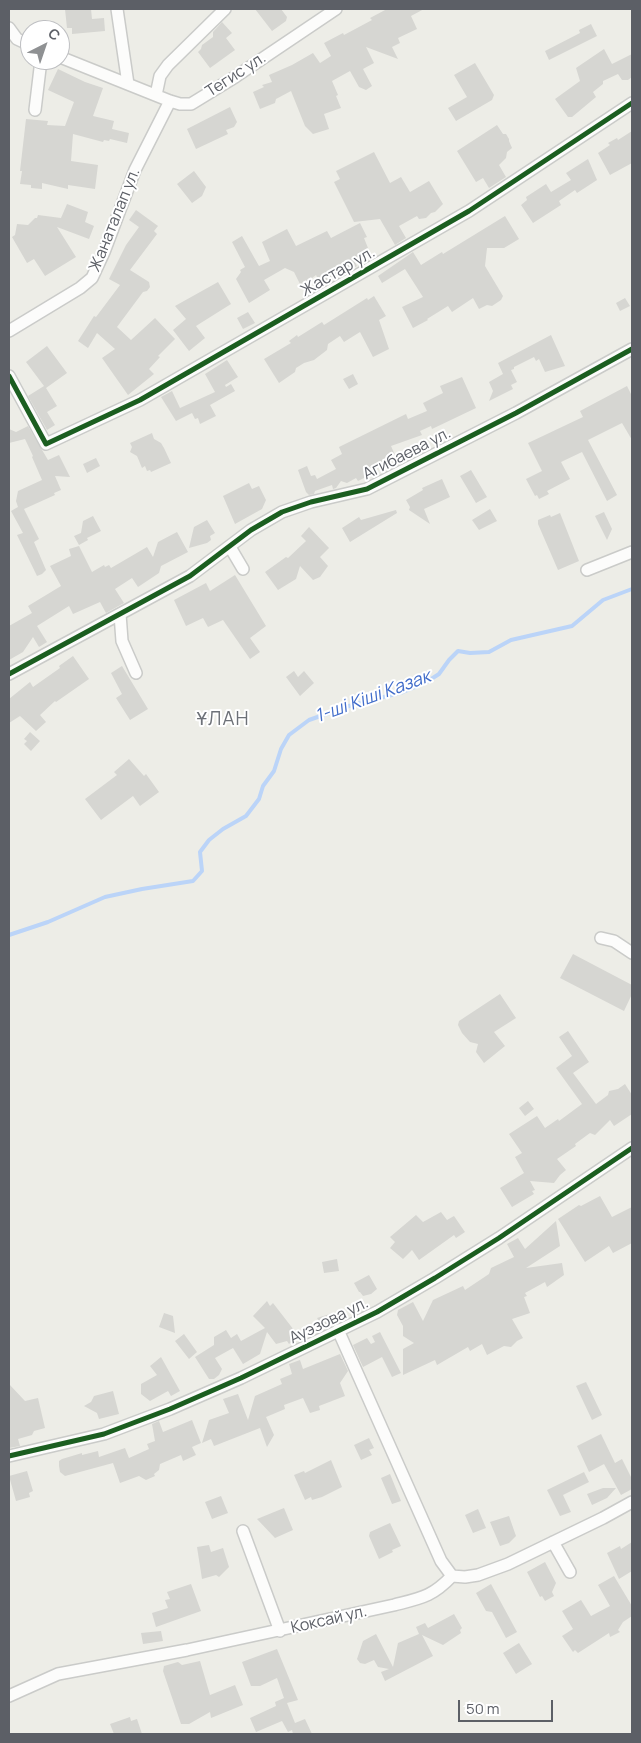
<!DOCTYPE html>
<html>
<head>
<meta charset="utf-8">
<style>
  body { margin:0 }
  #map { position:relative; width:641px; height:1743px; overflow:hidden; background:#edede7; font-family:Manrope,sans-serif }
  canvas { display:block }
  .frame { position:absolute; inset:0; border:10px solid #5c5f66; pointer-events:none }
  .north { position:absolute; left:20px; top:20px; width:50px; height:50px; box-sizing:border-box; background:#fff; border:1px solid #bebfc2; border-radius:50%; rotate:41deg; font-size:14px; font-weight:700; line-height:20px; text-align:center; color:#5c5f66 }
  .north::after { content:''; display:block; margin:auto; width:18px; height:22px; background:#8f9193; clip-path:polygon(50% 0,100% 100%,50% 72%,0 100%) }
  .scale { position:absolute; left:458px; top:1700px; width:95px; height:22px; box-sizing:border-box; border:2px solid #5c5f66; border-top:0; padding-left:6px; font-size:15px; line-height:18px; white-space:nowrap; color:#5c5f66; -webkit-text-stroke:4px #fff; paint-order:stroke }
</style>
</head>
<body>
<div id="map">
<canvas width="641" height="1743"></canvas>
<div class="frame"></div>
<div class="north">С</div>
<div class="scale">50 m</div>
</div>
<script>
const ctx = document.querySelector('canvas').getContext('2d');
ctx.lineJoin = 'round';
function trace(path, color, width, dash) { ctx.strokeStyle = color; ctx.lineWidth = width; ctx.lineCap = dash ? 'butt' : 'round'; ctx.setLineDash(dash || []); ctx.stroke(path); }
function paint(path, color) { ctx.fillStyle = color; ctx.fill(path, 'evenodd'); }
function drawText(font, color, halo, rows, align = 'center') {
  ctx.font = font + ' Manrope,sans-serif'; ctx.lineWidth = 4; ctx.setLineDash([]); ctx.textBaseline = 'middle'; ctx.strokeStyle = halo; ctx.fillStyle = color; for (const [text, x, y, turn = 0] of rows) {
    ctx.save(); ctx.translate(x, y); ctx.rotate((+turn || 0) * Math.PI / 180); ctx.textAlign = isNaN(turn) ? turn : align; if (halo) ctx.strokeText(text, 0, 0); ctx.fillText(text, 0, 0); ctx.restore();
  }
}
trace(new Path2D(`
  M9,935l39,-13 57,-25 37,-8 51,-8 9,-10 -2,-19 9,-12 14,-11 23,-13 13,-17 4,-13 11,-15 7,-22 8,-14 20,-15 40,-14 54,-14 22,-9 14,-9 10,-14 9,-9 12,2 19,-1 22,-12 61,-14 31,-26 29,-11`), '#bbd4f8', 4);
paint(new Path2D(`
  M65,9h26l1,10 12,-1 1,13 -33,3v-6h-5z
  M255,9h26l6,8 -1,4 -14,10z
  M387,9h37l-13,7 6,13 -19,9 2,5 -8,4 6,12 -32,-12 8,16 -11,6 9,17 -6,4 -7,-3 -9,-16 -18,10 6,14 -2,1 5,12 -17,6 5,15 -16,5 -8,-8 -14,-35 -15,8 -1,4 -15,6 -7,-17 11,-5 -2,-2 10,-3 -3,-7 23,-10 21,-12 7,10 11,-7 -7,-13 19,-10 1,2 28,-15 -2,-2z
  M222,22l10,11 -6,5 9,12 -25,18 -12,-16 3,-3 1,-4 11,-8v-5z
  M591,24l6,12 -48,24 -4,-9 35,-18 -1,-3z
  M604,49l8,15 20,-10v23l-4,3h-6l-4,-6 -15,7v3l-10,8 3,5 -24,20h-4l-13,-18 25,-18 -4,-13z
  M475,63l19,32 -2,5 -36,21 -8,-13 19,-11 -13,-22z
  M58,69l27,13 18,6 -10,28 21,5 -2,8 17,4 -2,10 -17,-4 -1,2 -5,-1 -1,2 -30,-8 -2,27 27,4 -3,24 -27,-4v4l-26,-6v6l-11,-1v-3l-11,-1 2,-13h-2l6,-52 22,2 -1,4 18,1 9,-24 -26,-12z
  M230,107l7,15 -3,5 -8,3 2,4 -32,15 -9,-20z
  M497,125l6,9h3l3,5v2l3,7 -5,4 -1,6 -7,7 7,12 -17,11 -6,-10 -7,4 -19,-31z
  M632,131v32l-22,12 -12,-22 12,-8 -2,-2 9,-5 1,2z
  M374,152l16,31 11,-6 9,15 19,-11 14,23 -8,8 -4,1 -5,5 -7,1 -2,-3 -18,10 7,12 -11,7 -15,-26 -26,3 -20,-40 6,-3 -4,-8z
  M588,159l9,21 -20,13 -2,-3 -16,11 2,4 -28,18 -12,-18 6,-5 -1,-3 20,-13 5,8 20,-12 -5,-7z
  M194,171l12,16 -4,9 -10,7 -15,-19z
  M67,204l21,8 -3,10 9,4 -5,13 -32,-12 19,30 -31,19 -11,-17 -7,4 -15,-26 3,-2 2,-11 11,1 7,-7h2l1,-3 23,3z
  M136,210l22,16 -4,5 3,3 -27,36 19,12 1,5 -3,4 -4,1 -26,35 14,13 24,-22 20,21 -17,17 2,1 -11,12 5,5 -26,21 -26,-37 13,-9 -18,-16 -9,15 -10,-7 16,-25 2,1 24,-32 -11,-6 17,-34 13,-18 -10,-7z
  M505,216l14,23 -15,9h-17l-2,18 18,30 -2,4 -9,6 -5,-1 -8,4 -6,-11 -21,14 -4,-6 -21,13 1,1 -15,8 -11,-21 21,-10 -18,-28 -23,14 -4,-7 35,-24 8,13 21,-13 1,2z
  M360,223l7,14 -3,1 6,15 -16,7 3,6 -36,19 -5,-10 -10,8 -6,1 -6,-12 -9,-4 -21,12 6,10 -21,13 -13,-24 5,-7 -1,-2 5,-3 -13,-25 10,-6 17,30 11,-5 -8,-19 25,-13 9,17 31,-15 4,7z
  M218,282l13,22 -35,22 9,12 -16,13 -16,-21 13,-11 -11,-13z
  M374,296l12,20 -7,4 10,29 -16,8 -13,-25 -16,10 -4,-6 -12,8 -1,6 -13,10 -10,3 -8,5 -1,4 -16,11 -15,-24 27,-16 -2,-2 8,-6 1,2 24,-15 2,3 43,-27 1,2z
  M625,298l5,8 -10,5 -4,-8z
  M248,312l7,11 -12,6 -6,-11z
  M551,335l14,31 -20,6 -6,-13 -3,2 -2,-4 -20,10v2l-3,1 6,12 -6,3 2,4 -24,12 4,-10 -4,-9 14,-8 -5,-11z
  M47,346l20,27 -21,15 11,18 -10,6 8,13 -8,5 -19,-34 16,-10 -18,-24z
  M227,360l11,17 -13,8 1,2 5,-3 4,7 -25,14 6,11 -16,8 -2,-6 -3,1 -3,-6 -16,8 -15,-24 11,-6 8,17 35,-16 -10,-18z
  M353,374l5,10 -9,5 -6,-10z
  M462,377l14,31 -44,21 -1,-3 -11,5 2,4 -31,11 4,9 -24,12 3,6 -16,8 -2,-3 -9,5 -6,-2 -5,7 -3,1 -1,-4 -17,6 -1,3 -5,1 -3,-3 -8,-22 9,-4 4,10 4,-1 2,4 19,-10 -5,-9 11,-6 -3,-7 67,-33 2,5 19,-8 -4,-8 20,-10 -3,-7z
  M627,386l5,10v44l-10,-17 -34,17 29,55 -10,6 -25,-49 -21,10 9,17 -23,12 2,3 -10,5 -2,-4 -2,1 -9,-17 16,-8 -14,-28 55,-26 -3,-6z
  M28,426l20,34 11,-5 11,22 -15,-1 6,14 -7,3 1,2 -31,14 15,30 -5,3 12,28 -4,4 -5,2 -20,-41 6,-2 -12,-22 7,-4 -2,-6 2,-10 24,-11 -10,-23 1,-1 -8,-17 -16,4v-14l7,3z
  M152,433l2,6 7,4 3,5 7,15 -20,9 -1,-2 -3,1 -2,-5 -3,2 -5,-12 -7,-4 2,-5 -2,-4z
  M96,458l4,8 -13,7 -4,-9z
  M471,470l16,27 -11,6 -16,-27z
  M442,479l8,18 -26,12 6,15 -21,-14 1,-3 -4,-7 17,-10 -1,-2z
  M249,483l3,6 7,-3 7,14 -4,9 -27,15 -12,-28z
  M490,509l7,12 -18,9 -7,-10z
  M396,510l1,3 -47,29 -8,-14 17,-11 2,3z
  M604,512l8,17 -5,11 -12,-24z
  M560,513l19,48 -21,9 -20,-46v-4l12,-5 1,2z
  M93,516l8,15 -14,7 1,2 -9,5 -5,-9 7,-3 2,-12z
  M207,520l8,13 -5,3 1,4 -4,3 -18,5 5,-21z
  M309,527l20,21 -9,9 8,9 -8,11 -7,3 -13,-14 -4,13 -18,11 -13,-18 21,-15 2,1 18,-17 -5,-5z
  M177,532l11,20 -27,14 -2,7 -21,14 -6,-9 -17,11 9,14 -18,10 -6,-11 -27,12 -4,-8 -32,20 10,16 -8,5 -6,-10 -10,15 -14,8v-34l23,-13 -4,-7 33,-20 -11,-20 21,-10 -2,-7 10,-3 13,26 12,-7 1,2 4,-2 2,3 36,-21 6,10 5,-15z
  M235,575l31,51 -16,12 10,14 -10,7 -27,-39 -15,7 -5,-9 -17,8 -12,-26 32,-17 4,8z
  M73,656l16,23 -33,23 -1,-1 -15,14 6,7 -10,9 -16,-15 -11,7v-24l21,-17 3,5 27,-19 -1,-2z
  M122,666l26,43 -18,11 -14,-22 6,-4 -11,-21z
  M294,671l4,6 6,-6 10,12 -14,13 -14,-19z
  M30,732l10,9 -9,10 -7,-7 3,-3 -3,-2z
  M129,759l15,17 2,-2 13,18 -19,14 -7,-10 -32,24 -16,-21 32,-24 -3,-3z
  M573,954l59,31v9l-8,17 -64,-33z
  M500,994l16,24 -22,14 11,14 -21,17 -8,-11 2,-8 -8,-2 -8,-9 -4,-8 1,-4z
  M568,1031l21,31 -16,11 23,31 12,-9 1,-4 9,-2 7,-5 7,11v19l-18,12 -4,-6 -15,15 -5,-2 -15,11 1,2 -19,13 9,11 -6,5 -6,8 -24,-2 5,9 -3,1 2,3 -22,13 -12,-19 24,-15 -9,-16 7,-4 -13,-19 28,-18 8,12 13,-9 1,2 23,-17 -26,-36 16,-12 -13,-19z
  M528,1101l6,8 -9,7 -6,-8z
  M600,1196l12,21 20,-10v36l-19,10 -4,-7 -24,16 -27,-43 21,-14 2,1z
  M441,1212l6,8 7,-4 11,16 -9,6 -2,-3 -35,25 -7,-10 -9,9 -13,-11 5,-6 -5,-5 26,-22 7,7z
  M556,1221l4,25 -34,22 36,-5 2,12 -17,12 -2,-5 -20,11 2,3 -3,1 6,16 -18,6 11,19 -6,3 -6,6 -7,-1 -17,9 -5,-11 -12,7 -2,-4 -31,18 -2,-5 -32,15v-26l11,-6 -11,-7v-10l-6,-11 1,-5 15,-8 10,19 10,-21 30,-14 2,4 24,-16 2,-6 23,-11 -7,-13 11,-6 7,11z
  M337,1259l2,12 -15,2 -2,-11z
  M369,1275l8,14 -6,5 -8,2 -3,-4h-1l-5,-9z
  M267,1301l3,5 3,-3 24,31 -1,4 -7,6 -2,-3 -11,3 -9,-12 -7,22 -17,10 -10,-16 -18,10 7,11 -3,6 -5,4h-5l-14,-22 19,-12v-8l12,-7 5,8 6,-4 4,7 24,-13 -12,-12z
  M164,1313l9,3 2,17 -16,-6z
  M333,1313l3,10 -12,5 -7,-10z
  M380,1332l21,41 -9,4 -10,-20 -19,10 -10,-22 14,-7 4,6 4,-2 -3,-6z
  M184,1334l13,18 -8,7 -14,-18z
  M340,1354l8,17 -8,12 5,13 -26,10 1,4 -10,3 -7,-15 -19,7 1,4 -19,8 8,18 -7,12 -7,-19 -46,18 -3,-7 -9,4 7,-23 20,-7 -6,-14 15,-5 10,26 7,-24 27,-12 -2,-5 12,-5 -3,-10 11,-4 3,9z
  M161,1357l19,34 -9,5 -3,-5 -18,10 -9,-7v-10l16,-9 -7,-9z
  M586,1382l16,33 -10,5 -16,-34z
  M9,1384l16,17 13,-3 7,30 -11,3 -2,4 -14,4 2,7 -11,2z
  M113,1391l6,23 -20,5 -2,-6 -13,-7 7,-4 3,-6z
  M192,1420l9,23 -9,4 4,8 -13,6 -2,-6 -21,9 -1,6 -5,4 1,2 -9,4 -7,-4 -19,7 -7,-20 -48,13 -5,-4 -1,-6v-5l3,-2 20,-6v2l16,-4 1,6 26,-9 4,10 20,-9 -2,-5 8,-3 -3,-17 7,-3 4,11z
  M601,1434l14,29 7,-4 10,20v10l-11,6 -17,-31 -15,8 -12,-26z
  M369,1438l5,10 -5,2 3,5 -11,5 -7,-15z
  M331,1460l11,27 -20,10 -10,3 -1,-3 -6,3 -11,-25 10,-4 1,2z
  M27,1471l6,20 -4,2 1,4 -14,4 -7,-25z
  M584,1472l5,10 -26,13 8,17 -11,4 -13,-26z
  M390,1474l11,27 -9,3 -11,-26z
  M603,1488h13l-9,10 -15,7 -5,-11z
  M221,1496l7,17 -16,6 -7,-17z
  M284,1508l9,22 -18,8 -18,-19z
  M478,1509l8,19 -13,5 -8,-18z
  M509,1516l7,20 -7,7 -9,3 -10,-24z
  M390,1523l11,23 -9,4 1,2 -14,7 -10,-23 1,-4z
  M632,1542v29l-13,8 -12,-26 13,-7 1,3z
  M209,1545l2,7 12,-4 6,19 -10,10 -3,-2 -14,4 -5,-32z
  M545,1562l11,21 -4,9 2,4 -9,5 -3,-5 -2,1 -13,-25z
  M614,1576l18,30v10l-9,6 -5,8 2,2 -10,5 -1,-4 -31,20 -3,-3 -2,2 -11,-16 11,-7 -11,-18 19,-11 10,16 19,-10 -12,-21z
  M191,1584l10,27 -45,16 -4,-14 16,-5 -3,-8 5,-1 -3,-7z
  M491,1584l26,48 -11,6 -14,-26 -6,-1 -10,-18z
  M454,1614l8,14 -2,2 1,3 -18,12 -21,-10 11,21 -48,25 -4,-9 8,-3 -11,-2 -4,-7 -9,4 -5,-1 -3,-4 6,-18 13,-7 17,33 5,-24 21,-9 -3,-7 9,-4 3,5z
  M161,1631l2,10 -20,3 -2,-11z
  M519,1643l13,21 -16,10 -13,-21z
  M277,1649l21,51 -11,3 8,20 10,-4 7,15h-19l-1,-4 -4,2 -6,-11 -26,11 -6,-14 26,-12 -1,-4 9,-4 -7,-20 -17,8h-9l-9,-24z
  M200,1661l10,34 25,-10 8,20 -32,13 -1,-6 -21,12h-8l-18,-53 1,-5 14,-4 4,3z
  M130,1717l1,4 6,-2 5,15h-28l-4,-10z`), '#d6d6d2');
const minor = new Path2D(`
  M117,9l11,75
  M9,28l8,11 13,6
  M60,57l110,44 10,3h11l44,-27 101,-68
  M156,95l4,-19 8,-11 57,-56
  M35,110l6,-50
  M9,331l71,-43 12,-10 12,-26 31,-82 35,-69
  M9,376l37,68 94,-44 329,-189 163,-108
  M230,547l13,22
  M587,570l45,-18
  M120,614l2,27 14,32
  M9,674l181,-98 61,-46 31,-18 29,-10 56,-13 149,-76 116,-64
  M601,938l13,3 18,12
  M338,1330l103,231 11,15
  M9,1456l95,-22 66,-25 71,-31 136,-66 58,-34 64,-40 133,-90
  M243,1531l37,100
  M553,1542l17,30
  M452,1576l13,1 13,-2 30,-11 95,-46 29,-16
  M9,1696l49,-22 129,-24 207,-45c27,-7 38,-8 58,-29`);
trace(minor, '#cacbc9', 14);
trace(minor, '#fcfcfb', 11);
trace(new Path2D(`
  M9,376l37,68 94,-44 329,-189 163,-108
  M9,674l181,-98 61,-46 31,-18 29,-10 56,-13 149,-76 116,-64
  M9,1456l95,-22 66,-25 71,-31 136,-66 58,-34 64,-40 133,-90`), '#1b5e20', 5);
drawText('16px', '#5c5f66', '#fff', [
  ["Тегис ул.",236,75,-33],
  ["Жанаталап ул.",115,220,-68],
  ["Жастар ул.",338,272,-30],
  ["Агибаева ул.",407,454,-27],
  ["Ауэзова ул.",329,1321,-26],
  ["Коксай ул.",329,1620,-13]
]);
drawText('italic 18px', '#406cca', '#fff', [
  ["1-ші Кіші Казак",373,697,-20]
]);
ctx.letterSpacing = '1px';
drawText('19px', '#6d7178', '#fff', [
  ["ҰЛАН",223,720]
]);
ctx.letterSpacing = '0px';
</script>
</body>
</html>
